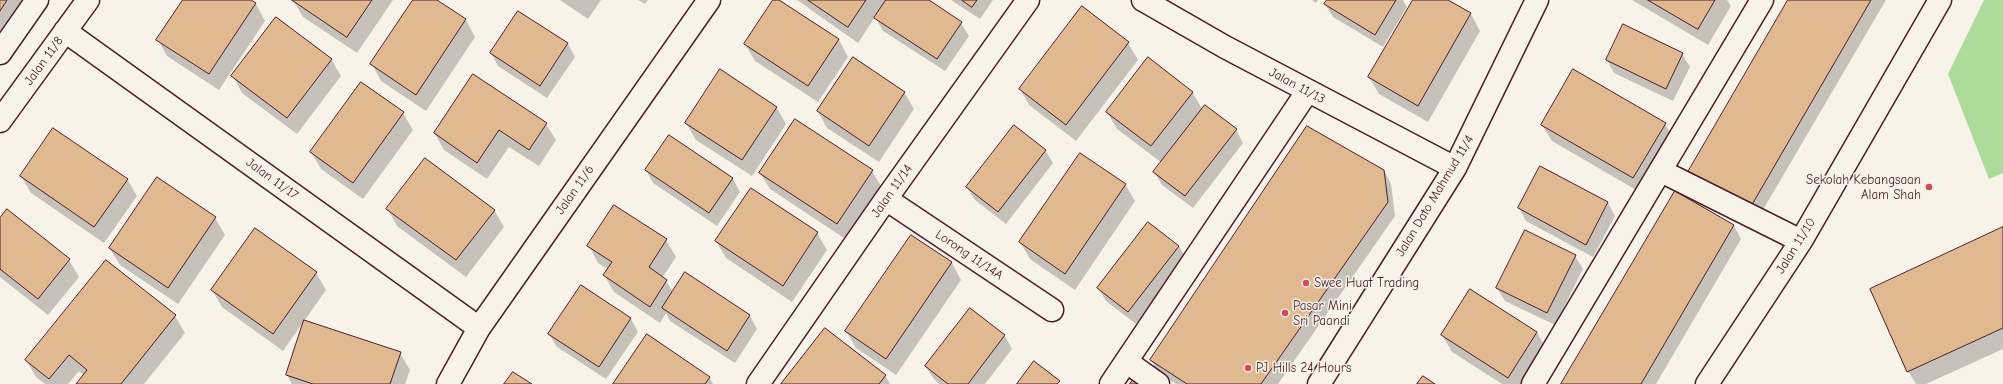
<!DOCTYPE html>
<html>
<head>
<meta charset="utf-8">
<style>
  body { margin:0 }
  canvas { display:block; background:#f7f3e8 }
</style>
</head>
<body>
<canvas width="2003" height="384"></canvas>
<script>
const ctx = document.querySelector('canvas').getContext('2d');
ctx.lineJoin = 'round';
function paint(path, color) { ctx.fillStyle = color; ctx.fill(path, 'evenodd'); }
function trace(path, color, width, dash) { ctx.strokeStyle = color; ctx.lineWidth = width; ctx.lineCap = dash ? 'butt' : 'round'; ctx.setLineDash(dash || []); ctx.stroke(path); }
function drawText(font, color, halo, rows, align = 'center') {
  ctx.font = font + ' "Comic Neue",sans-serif'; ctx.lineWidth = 3; ctx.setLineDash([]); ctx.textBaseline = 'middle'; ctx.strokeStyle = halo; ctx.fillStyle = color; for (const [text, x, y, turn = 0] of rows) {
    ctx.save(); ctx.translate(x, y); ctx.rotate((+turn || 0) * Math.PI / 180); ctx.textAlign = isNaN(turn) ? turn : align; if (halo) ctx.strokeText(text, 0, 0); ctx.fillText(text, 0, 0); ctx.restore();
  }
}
paint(new Path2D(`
  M1984,0h19v173l-14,6 -41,-105z`), '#addb9a');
paint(new Path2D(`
  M0,0h28l-28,41z
  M184,0h65l7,4 9,17 -46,69 -52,-34 -9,-16z
  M293,0h100l-36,53 -54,-36z
  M415,0h20l31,20 9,17 -49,74 -45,-30 -9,-17z
  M560,0h41l-13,19z
  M638,0h10l-3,4z
  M774,0h4l61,40 9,17 -30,45 -63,-41 -10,-17z
  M797,0h130l34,23 8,13 -24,35 -62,-40 -8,-14 -17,26z
  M951,0h42l-13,19z
  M1312,0h6l-2,3z
  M1328,0h75l4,7 -24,40 -50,-30 -8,-13z
  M1414,0h32l25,14 9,17 -52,91 -49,-28 -10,-17z
  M1632,0h95l4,6 -23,39z
  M1790,0h96l-129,220 -60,-35 -8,-13z
  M1082,7l46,36 10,17 -62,81 -47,-36 -9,-16z
  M518,12l50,32 7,13 -28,41 -49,-32 -7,-13z
  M1682,54l8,13 -17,34 -59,-28 -7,-13z
  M331,59l10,17 -44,58 -55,-41 -9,-17z
  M473,75l73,49 10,16 -17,26 -30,-19 -22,32 -43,-29 -9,-16z
  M904,92l10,17 -35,53 -52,-34 -9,-17z
  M1192,92l11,18 33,20 7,13 -50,65 -31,-23 -8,-13 8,-9 -45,-34 -10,-17z
  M777,108l9,16 -34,52 -56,-36 -10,-17z
  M403,113l10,17 -50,69 -42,-30 -10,-17z
  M1665,124l10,17 -32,53 -91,-53 -10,-16z
  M669,136l64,43 7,13 -23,34 -64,-43 -7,-13z
  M1045,150l8,13 -47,61 -31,-24 -8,-13z
  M1540,167l68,36 7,13 -22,41 -67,-36 -7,-13z
  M1384,170l7,14 4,32 -117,168h-102l-17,-11 -8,-13z
  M872,171l10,17 -35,52 -77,-51 -10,-16z
  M21,176l106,3 10,17 -33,47 -73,-50z
  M157,179l58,39 10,17 -47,69 -58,-39 -10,-16z
  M1125,184l10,17 -60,89 -45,-31 -10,-17z
  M751,189l66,44 10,17 -35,52 -66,-44 -10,-17z
  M1675,192l59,34 7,13 -85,145h-94z
  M388,209l106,1 10,17 -38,50 -69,-51z
  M0,219l69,41 10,17 -31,38 -48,-38z
  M2003,229v120l-77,35h-10l-8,-13z
  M256,230l60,43 10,17 -43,61 -61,-44 -10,-17z
  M912,236l40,27 9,17 -65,95 -40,-27 -10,-17z
  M666,240l10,17 -14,21 4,3 7,11 13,-18 64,42 7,13 -22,34 -65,-42 -4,-8 -6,10 -46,-31 -10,-17 4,-6 -10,-6 -9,-17z
  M1179,246l7,13 -50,65 -30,-23 -8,-13z
  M1575,256l8,13 -28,56 -50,-24 -8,-13z
  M106,261l69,55 10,17 -41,51h-66l6,-8 -5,-5 -11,13h-23l-9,-7 -10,-17z
  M581,286l50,33 7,13 -32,47 -49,-32 -8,-13z
  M970,309l35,27 7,13 -27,35h-46l-5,-5 -8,-12z
  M1537,332l9,17 -22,35h-22l-50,-32 -10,-17z
  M400,353l10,17 -5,14h-113l-5,-9z
  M885,375l5,9h-107z
  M709,377l4,7h-99z`), '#0003');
const building = new Path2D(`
  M0,0h7l-7,11z
  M183,0h68l5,3 -47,71 -53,-34z
  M292,0h80l-25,37z
  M413,0h24l29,19 -50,76 -46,-31z
  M773,0h6l60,39 -31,47 -64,-42z
  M808,0h58l-18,27z
  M886,0h43l33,22 -25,37 -63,-41z
  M962,0h15l-5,7z
  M1327,0h69l-21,35 -51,-31z
  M1413,0h35l23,13 -53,93 -50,-29z
  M1648,0h67l-17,29z
  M1788,0h83l-121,208 -62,-36z
  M1082,6l47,36 -63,83 -47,-36z
  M518,11l50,32 -28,43 -50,-33z
  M276,17l56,42 -45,59 -56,-42z
  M1623,24l60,29 -17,36 -60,-29z
  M853,57l52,35 -36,54 -52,-35z
  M1148,57l45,35 -42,54 -45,-34z
  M720,69l57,38 -35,53 -57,-37z
  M1573,69l93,54 -33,55 -92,-53z
  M473,74l74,49 -18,27 -30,-20 -22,33 -43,-30z
  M361,82l43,30 -51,71 -43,-31z
  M1205,105l32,24 -52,67 -32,-24z
  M795,119l78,51 -36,54 -78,-51z
  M1014,125l32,25 -48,62 -32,-25z
  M1307,126l77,44 4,32 -127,182h-74l-37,-24z
  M53,128l75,51 -34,48 -74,-51z
  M669,135l64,43 -24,35 -64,-43z
  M1080,153l46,31 -61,90 -46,-32z
  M425,158l70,52 -39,50 -70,-51z
  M1540,166l68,36 -22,43 -68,-37z
  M157,177l59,40 -48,71 -59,-40z
  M751,188l67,44 -35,54 -68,-45z
  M1675,191l59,34 -93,159h-80z
  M614,205l53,34 -18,28 18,13 -17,27 -47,-32 9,-13 -25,-16z
  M7,209l63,50 -32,40 -38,-30v-51z
  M1148,222l31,24 -51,66 -31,-24z
  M2003,227v101l-96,44 -37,-83z
  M255,228l62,44 -44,62 -62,-44z
  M1525,230l51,25 -29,58 -51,-25z
  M911,235l41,27 -66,97 -41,-28z
  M106,260l70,55 -55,69h-45l11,-14 -18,-15 -20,24 -24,-19z
  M685,272l65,43 -23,36 -65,-43z
  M581,285l50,33 -32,49 -51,-33z
  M1470,289l67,43 -29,46 -67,-43z
  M970,308l35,27 -37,49h-20l-23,-18z
  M304,320l97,32 -11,32h-77l-27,-9z
  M825,328l61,47 -7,9h-98z
  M647,334l63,43 -5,7h-92z
  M1034,361l26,20 -3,3h-40z
  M513,372l19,12h-28z
  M1423,376l12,8h-18z
  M1134,379l7,5h-11z`);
paint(building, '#e0b991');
trace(building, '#4a1f2b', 1);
const minor = new Path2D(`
  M1143,0l82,47 230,121
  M65,31l414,297
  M0,53l37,-53
  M0,121l88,-121
  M1661,171l140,70
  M886,199l166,111
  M1127,362l31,22
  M448,384l31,-56 230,-328
  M758,384l128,-185 142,-199
  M1111,384l196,-292
  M1319,384l136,-216 82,-168
  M1533,384l229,-384
  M1707,384l94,-143 139,-241`);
trace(minor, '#4a1f2b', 25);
trace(minor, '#f7f3e8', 22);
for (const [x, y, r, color] of [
  [1929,187,4,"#d1495b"],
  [1306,283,4,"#d1495b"],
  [1285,313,4,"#d1495b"],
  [1248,368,4,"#d1495b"]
]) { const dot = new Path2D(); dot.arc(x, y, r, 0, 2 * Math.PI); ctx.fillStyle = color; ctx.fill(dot); trace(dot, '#f7f3e8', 1.5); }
drawText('13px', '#4a1f2b', '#f7f3e8', [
  ["Jalan 11/8",44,61,-54],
  ["Jalan 11/13",1297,86,28],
  ["Jalan 11/17",272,179,36],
  ["Jalan 11/6",575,190,-55],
  ["Jalan 11/14",892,191,-55],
  ["Jalan Dato Mahmud 11/4",1435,196,-59],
  ["Jalan 11/10",1796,246,-58],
  ["Lorong 11/14A",969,255,34]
]);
drawText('13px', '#4a1f2b', '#f7f3e8', [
  ["Sekolah Kebangsaan",1921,180,"right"],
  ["Alam Shah",1921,195,"right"],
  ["Swee Huat Trading",1314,283],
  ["Pasar Mini",1293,306],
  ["Sri Paandi",1293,321],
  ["PJ Hills 24 Hours",1256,368]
], 'left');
</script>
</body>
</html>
